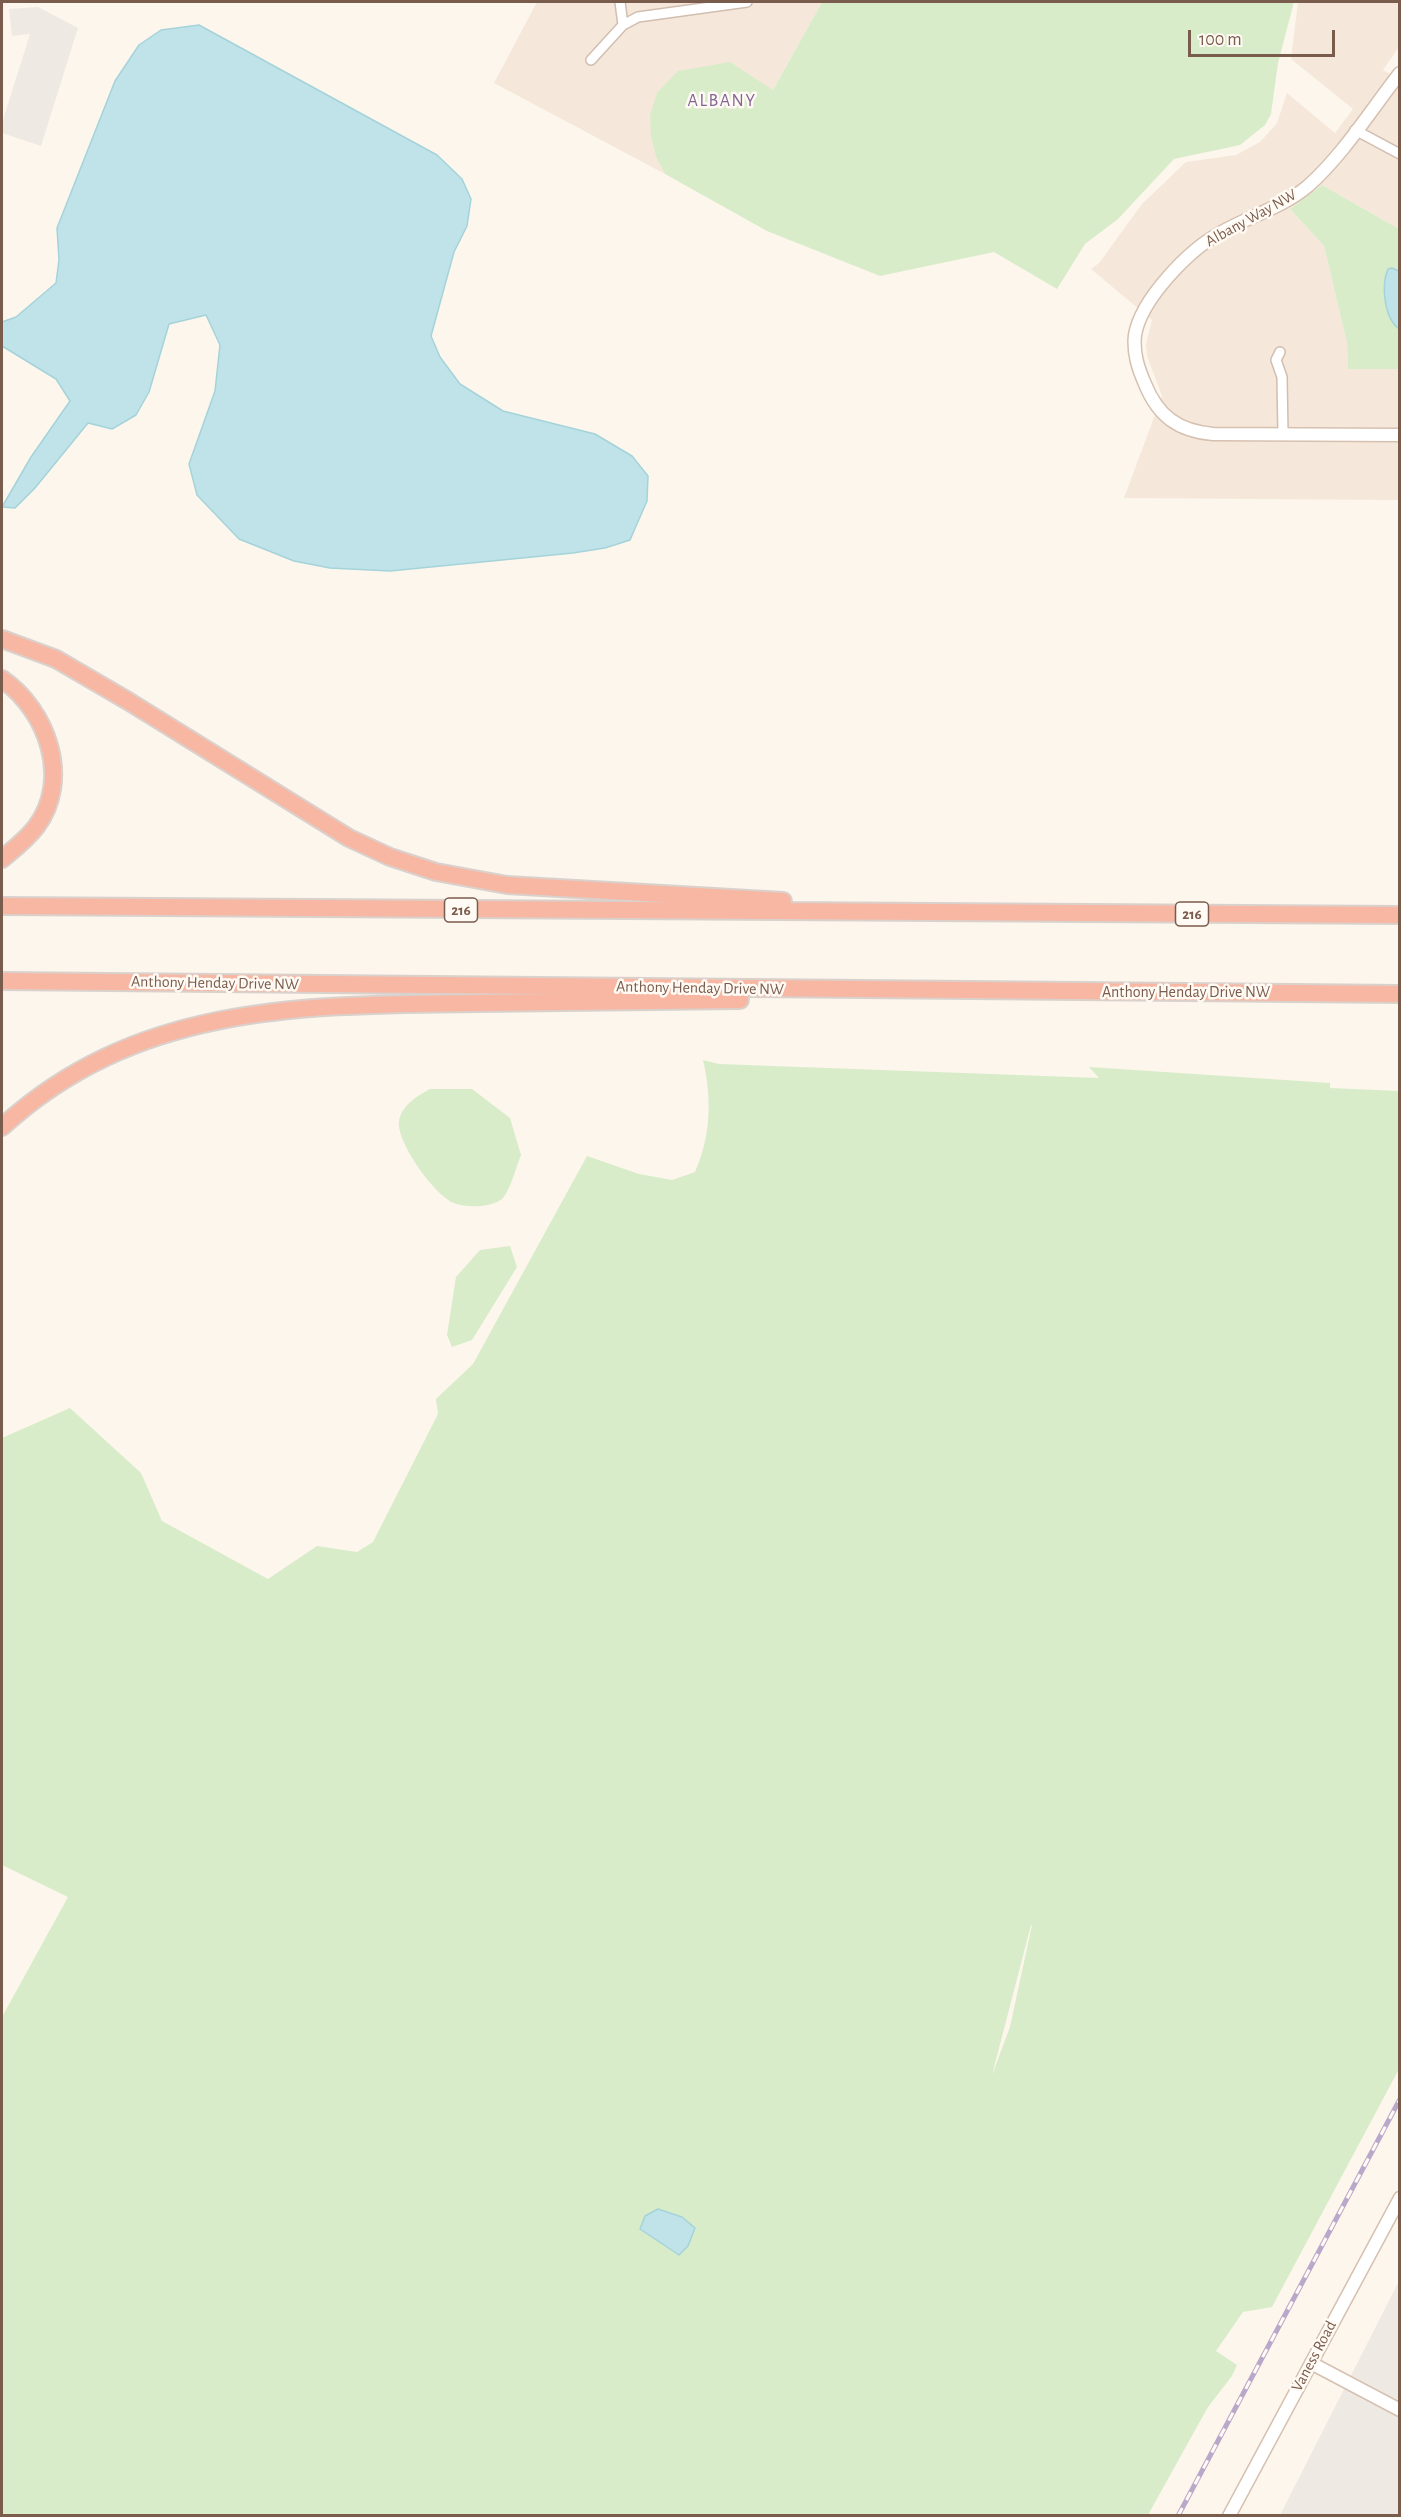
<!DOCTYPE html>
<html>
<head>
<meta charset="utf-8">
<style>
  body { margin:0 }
  #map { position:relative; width:1401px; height:2517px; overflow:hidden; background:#fdf6ec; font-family:"Alegreya Sans",sans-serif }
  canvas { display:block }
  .frame { position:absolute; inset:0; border:3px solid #7a5c4d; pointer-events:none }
  .scale { position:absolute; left:1188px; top:30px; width:147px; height:27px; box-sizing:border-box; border:3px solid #7a5c4d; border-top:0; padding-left:8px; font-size:18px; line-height:21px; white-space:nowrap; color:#7a5c4d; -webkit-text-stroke:4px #fffaf3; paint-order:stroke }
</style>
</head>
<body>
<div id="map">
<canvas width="1401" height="2517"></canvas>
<div class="frame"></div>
<div class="scale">100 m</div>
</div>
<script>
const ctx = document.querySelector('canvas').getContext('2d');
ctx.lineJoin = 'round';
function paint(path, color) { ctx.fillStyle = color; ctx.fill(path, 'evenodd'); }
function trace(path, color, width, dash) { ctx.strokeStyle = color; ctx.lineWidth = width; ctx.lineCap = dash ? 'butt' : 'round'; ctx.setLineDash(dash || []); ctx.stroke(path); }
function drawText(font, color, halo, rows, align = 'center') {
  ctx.font = font + ' "Alegreya Sans",sans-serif'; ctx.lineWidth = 5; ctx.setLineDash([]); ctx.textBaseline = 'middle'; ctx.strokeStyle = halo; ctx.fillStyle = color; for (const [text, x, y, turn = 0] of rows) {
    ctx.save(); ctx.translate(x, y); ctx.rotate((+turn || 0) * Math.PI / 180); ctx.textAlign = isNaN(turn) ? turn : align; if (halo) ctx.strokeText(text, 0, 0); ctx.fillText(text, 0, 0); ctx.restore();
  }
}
paint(new Path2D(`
  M537,2h285l-49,88 -123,25 6,42 9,17 -171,-91z
  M1298,2h101v45l-16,23 16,9v150l-77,-44 -32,24 34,37 23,97 1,26h51v131l-275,-2 38,-102 -15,-40 -1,-12 6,-24 -61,-51 8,-6 43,-59 44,-42 50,-7 24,-13 17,-19 10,-30 48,40 18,-24 -62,-50z`), '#f5e8da');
paint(new Path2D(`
  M38,7l40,21 -37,118 -39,-13v-10l28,-89 -18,2 -3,-27z
  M1399,2281v234h-119z`), '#efe9e4');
paint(new Path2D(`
  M822,2h472l-16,61 -7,51 -6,11 -25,20 -66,14 -56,60 -33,25 -28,45 -63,-37 -114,24 -113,-45 -102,-57 -9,-17 -5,-21 -1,-21 7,-22 21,-22 52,-9 43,28z
  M1322,185l77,44v140h-51l-1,-26 -23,-97 -34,-37z
  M703,1060l16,4 380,14 -10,-11 241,16v5l69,3v978l-127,238 -29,5 -27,39 21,14 -5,11 -24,31 -60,108h-1146v-498l66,-120 -66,-32v-427l68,-30 71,65 21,48 106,58 49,-33 40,6 16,-10 65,-128 -2,-15 37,-35 114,-208 52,18 33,6 23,-8c16,-36 17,-74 8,-112zM1032,1925l-22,102 -18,48 39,-150z
  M430,1089h42l38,29 11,37c-5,12 -10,33 -18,43 -11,10 -36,10 -49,5 -19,-7 -58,-61 -55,-82 3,-16 18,-25 31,-32z
  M510,1246l7,21 -45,73 -20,7 -5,-12 9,-58 24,-27z`), '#d8ecc9');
const water = new Path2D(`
  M199,25l238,130 25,24 9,20 -4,27 -13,26 -23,84 9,21 20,27 43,27 92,23 37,22 16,20 -1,25 -17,39 -25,8 -32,5 -183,18 -60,-3 -36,-7 -55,-22 -42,-44 -8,-31 26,-73 5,-46 -14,-30 -37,9 -20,68 -13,23 -24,14 -24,-6 -53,65 -20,20 -13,-1 29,-50 39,-56 -14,-22 -54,-33v-24l14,-5 40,-34 3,-23 -2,-32 58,-147 24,-36 22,-15z
  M1392,268l7,3v58c-15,-11 -18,-44 -11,-60z
  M658,2209l24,8 13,11 -7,18 -9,9 -39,-26 5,-13z`);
paint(water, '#bfe3e8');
trace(water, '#a5d3da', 1.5);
const street = new Path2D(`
  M620,2l3,23
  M591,60l32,-35 15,-8 109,-15
  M1355,130l45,24
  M1280,352l-4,8 6,17 1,57`);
const secondary = new Path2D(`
  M1400,73c-29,37 -57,82 -92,113 -26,22 -59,30 -88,47 -31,17 -79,66 -85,102 -2,18 3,33 10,49 13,32 33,47 68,50l187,1
  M1311,2363l89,47
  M1229,2516l171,-318`);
const highway = new Path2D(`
  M2,639l54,20 72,42 221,137 41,19 46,15 71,13 276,16
  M2,679c45,31 70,100 34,148 -10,13 -22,22 -34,32
  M2,906l1398,9
  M2,981l1398,13
  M2,1127c135,-124 303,-122 474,-124 88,-1 176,-2 264,-3`);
trace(street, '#d1beb0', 12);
trace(secondary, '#d6c0b0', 15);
trace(highway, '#dad1cd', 20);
trace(street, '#fff', 9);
trace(secondary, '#fff', 12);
trace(highway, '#f7b7a3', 16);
const rail = new Path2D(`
  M1178,2516l222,-417`);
trace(rail, '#b9a8c9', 5);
trace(rail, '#fffaf3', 3, [9]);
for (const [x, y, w] of [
  [461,910,33],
  [1192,914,33]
]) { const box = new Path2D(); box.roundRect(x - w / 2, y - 12, w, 24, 4.5); ctx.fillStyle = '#fffaf3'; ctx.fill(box); trace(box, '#7a5c4d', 1.5); }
drawText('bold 15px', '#7a5c4d', null, [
  ["216",461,910],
  ["216",1192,914]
]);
drawText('16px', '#7a5c4d', '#fffaf3', [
  ["Albany Way NW",1251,218,-29],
  ["Anthony Henday Drive NW",215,983,1],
  ["Anthony Henday Drive NW",700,988,1],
  ["Anthony Henday Drive NW",1186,992],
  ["Vaness Road",1314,2356,-62]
]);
ctx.letterSpacing = '1.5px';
drawText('18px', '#846695', '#fffaf3', [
  ["ALBANY",722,101]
]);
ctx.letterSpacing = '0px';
</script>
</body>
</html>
